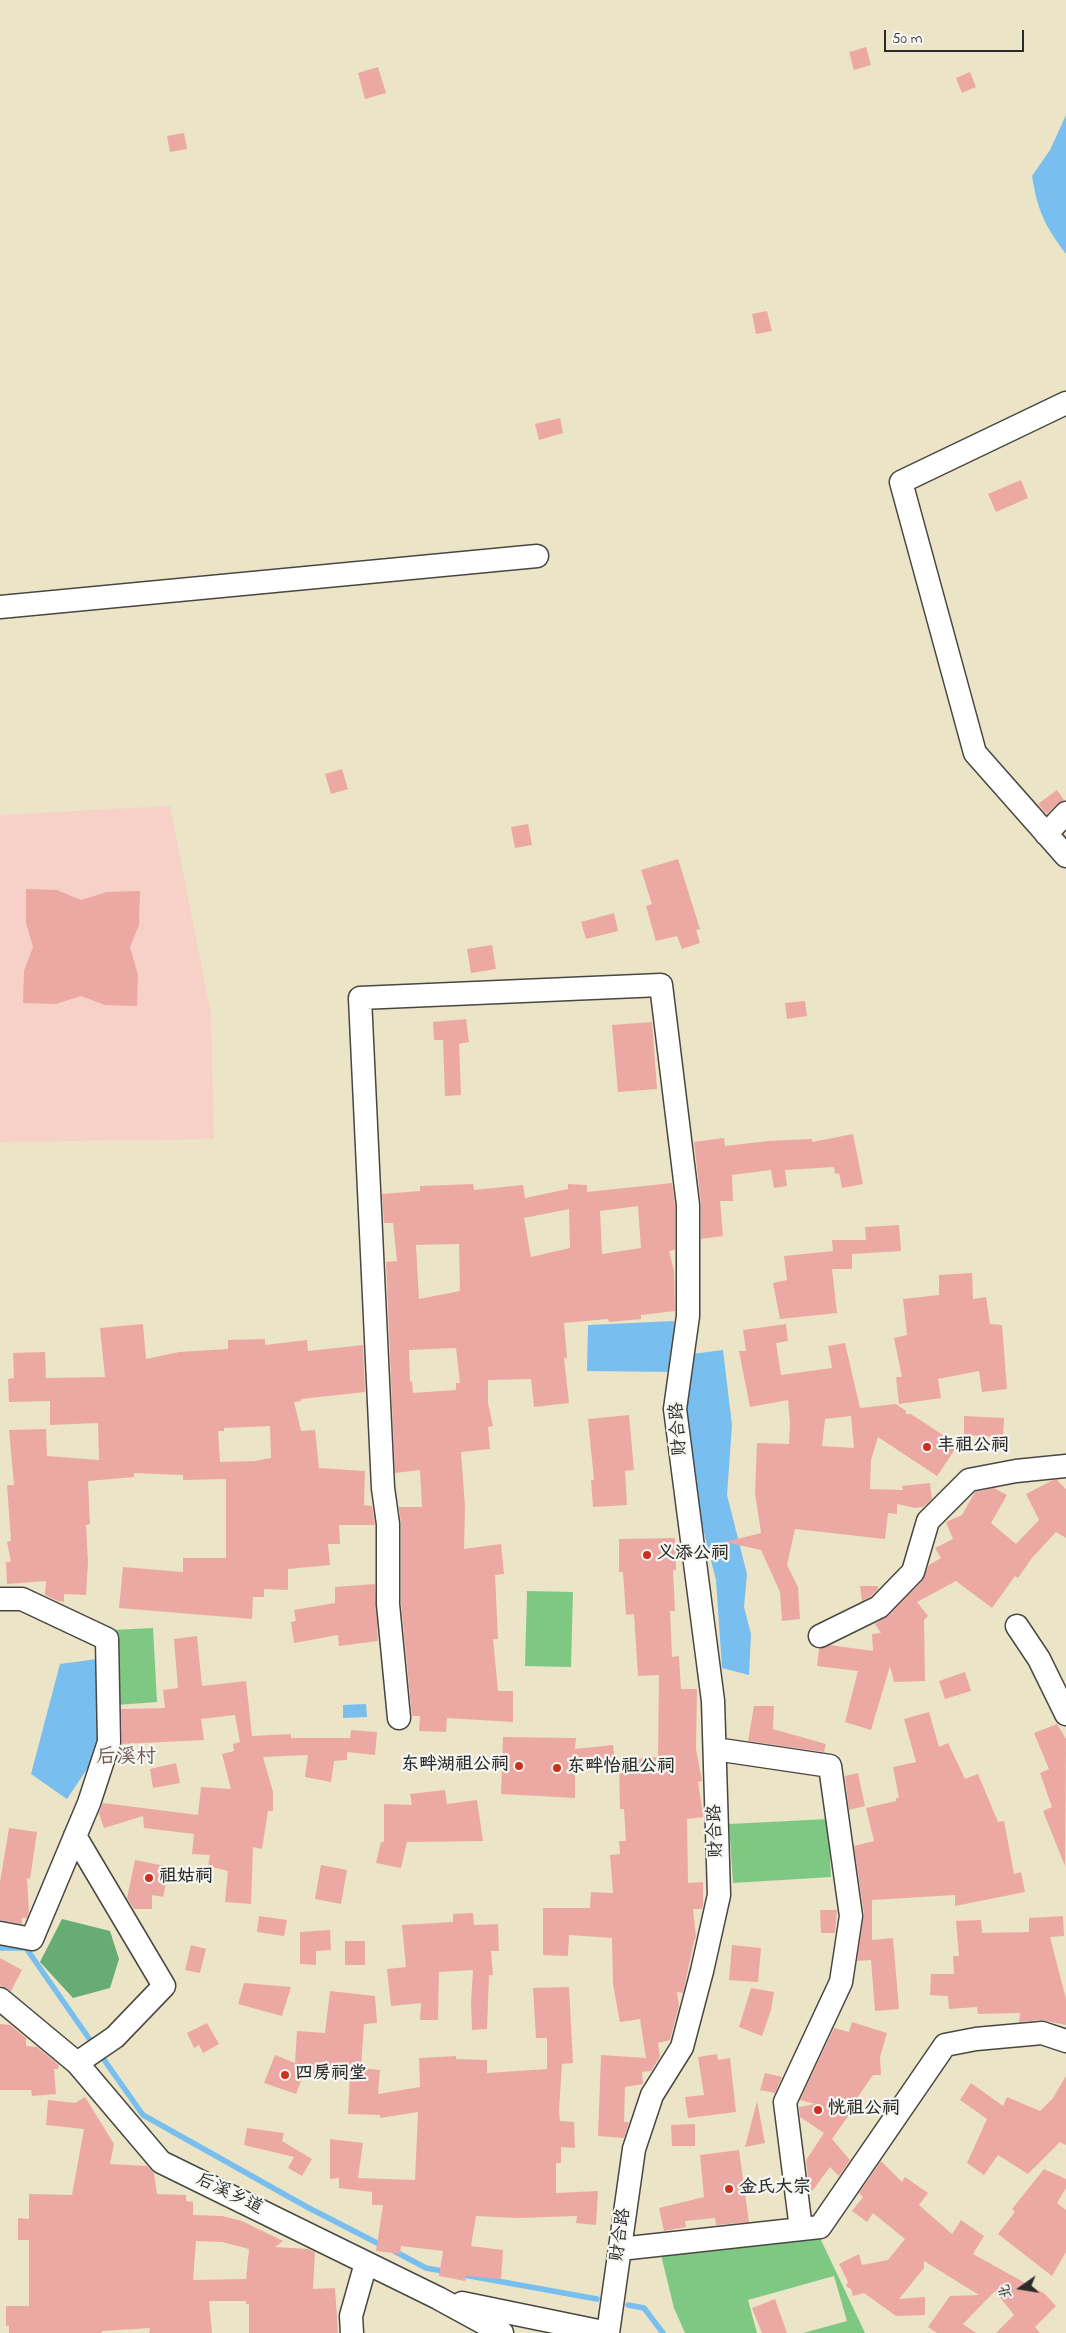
<!DOCTYPE html>
<html>
<head>
<meta charset="utf-8">
<style>
  body { margin:0 }
  #map { position:relative; width:1066px; height:2333px; overflow:hidden; background:#ece4c6; font-family:"Indie Flower","LXGW WenKai TC",sans-serif }
  canvas { display:block }
  .north { position:absolute; left:996px; top:2263px; width:50px; height:50px; -webkit-text-stroke:4px #f6f6f2; paint-order:stroke; rotate:257deg; font-size:14px; font-weight:700; line-height:20px; text-align:center; color:#2b2b2b }
  .north::after { content:''; display:block; margin:auto; width:18px; height:22px; background:#2b2b2b; clip-path:polygon(50% 0,100% 100%,50% 72%,0 100%) }
  .scale { position:absolute; left:884px; top:30px; width:140px; height:22px; box-sizing:border-box; border:2px solid #2b2b2b; border-top:0; padding-left:6px; font-size:15px; line-height:18px; white-space:nowrap; color:#2b2b2b; -webkit-text-stroke:4px #f6f6f2; paint-order:stroke }
</style>
</head>
<body>
<div id="map">
<canvas width="1066" height="2333"></canvas>
<div class="north">北</div>
<div class="scale">50 m</div>
</div>
<script>
const ctx = document.querySelector('canvas').getContext('2d');
ctx.lineJoin = 'round';
function paint(path, color) { ctx.fillStyle = color; ctx.fill(path, 'evenodd'); }
function trace(path, color, width, dash) { ctx.strokeStyle = color; ctx.lineWidth = width; ctx.lineCap = dash ? 'butt' : 'round'; ctx.setLineDash(dash || []); ctx.stroke(path); }
function drawText(font, color, halo, rows, align = 'center') {
  ctx.font = font + ' "Indie Flower","LXGW WenKai TC",sans-serif'; ctx.lineWidth = 4.5; ctx.setLineDash([]); ctx.textBaseline = 'middle'; ctx.strokeStyle = halo; ctx.fillStyle = color; for (const [text, x, y, turn = 0] of rows) {
    ctx.save(); ctx.translate(x, y); ctx.rotate((+turn || 0) * Math.PI / 180); ctx.textAlign = isNaN(turn) ? turn : align; if (halo) ctx.strokeText(text, 0, 0); ctx.fillText(text, 0, 0); ctx.restore();
  }
}
paint(new Path2D(`
  M170,806l41,208 3,125 -214,3v-327z`), '#f7d1c8');
paint(new Path2D(`
  M527,1591l46,1 -2,75 -46,-1z
  M153,1628l4,74 -40,3 -5,-75z
  M828,1819l3,58 -98,6 -4,-59z
  M807,2234l14,6 44,93h-62l44,-12 -13,-45 -86,24 9,33h-72l-11,-25 -13,-53z`), '#7fc884');
paint(new Path2D(`
  M62,1919l48,12 9,28 -9,29 -37,10 -33,-36z`), '#67ac72');
paint(new Path2D(`
  M1066,115v139c-22,-30 -28,-42 -34,-78l18,-26z
  M674,1321v51l-87,-1 1,-46z
  M723,1350l9,75 -5,70 20,79 -3,33 7,27 -2,41 -27,-7 -6,-88 -14,-55 -17,-112 7,-59z
  M97,1659v95l-30,45 -36,-25 29,-110z
  M366,1704l1,13 -24,1v-13z`), '#78beef');
trace(new Path2D(`
  M0,1948h26l69,99
  M100,2054l43,61 164,92 76,39
  M394,2251l32,17 22,4
  M464,2275l133,24
  M628,2305l16,3 19,25`), '#78beef', 5.5);
paint(new Path2D(`
  M866,47l5,18 -17,5 -5,-18z
  M378,67l8,26 -21,6 -7,-26z
  M970,72l6,15 -14,6 -6,-15z
  M184,133l3,16 -17,3 -3,-16z
  M767,311l5,20 -16,3 -4,-20z
  M560,418l3,15 -24,7 -4,-16z
  M1021,480l7,18 -32,14 -8,-18z
  M342,769l6,20 -17,5 -6,-20z
  M1057,790l7,10 -7,4 -10,10 -9,-10z
  M528,824l4,21 -17,3 -4,-21z
  M678,859l22,70 -4,1 4,13 -18,6 -5,-13 -21,5 -10,-35 6,-2 -11,-34z
  M26,889l31,1 24,10 26,-8 33,-1 -1,34 -9,22 8,28 -1,31 -32,-1 -24,-9 -25,8 -33,-1 1,-32 9,-24 -7,-24z
  M614,913l4,18 -32,8 -5,-17z
  M492,945l4,24 -25,4 -4,-24z
  M805,1001l2,15 -20,3 -2,-16z
  M466,1019l3,23 -10,2 2,51 -16,1 -2,-56h-9l-1,-18z
  M652,1022l5,67 -39,3 -6,-67z
  M853,1134l10,50 -21,4 -3,-15 -4,1 -1,-7 -49,3 2,16 -13,2 -3,-18 -39,5 1,26h-13l3,35 -22,3v-35l-7,-62 30,-4 1,8 43,-5 44,-2v3z
  M672,1183l3,23v44l-6,1 5,20 1,40 -34,4v4l-32,3 -1,-3 -44,4 3,35h-3l5,45 -35,4 -3,-28 -43,1v23l5,23 -5,1 2,22 -29,3 4,55 -1,42 37,-5 3,30 -9,1 3,64h-5l5,52h15v31l-66,-4 -1,14 -27,-1 1,-15h-8l-11,-113v-79l-2,-17h23l-2,-37 -25,3 -9,-211 11,-1 -4,-38h-9l-2,-29 38,-3v-5l53,-2 1,6 49,-5 2,13 43,-9v-5l19,1v7zM638,1206l3,42 -39,6 -2,-43zM569,1209l1,39 -39,9 -7,-39zM459,1244l1,47 -41,8 -3,-54zM456,1348l4,35h-4v7l-43,3 -1,-12 -2,1 -1,-32z
  M899,1225l2,26 -49,3v15h-20l5,44 -57,6 -7,-36 14,-3 -3,-24 49,-5 -1,-11h34l-1,-13z
  M972,1273l1,26 13,-2 4,27 12,1 5,64 -25,3 -3,-21 -41,8 3,19 -42,6 -3,-27h6l-8,-39 13,-3 -4,-36 36,-4v-20z
  M143,1324l3,35 33,-7 49,-3v-9l37,-1v6l42,-5 1,11 55,-6 2,47 -64,7v2l-7,1 7,29 14,-1 4,38 46,3 -1,34 8,1 3,19h-36l1,19h-12l2,21 -42,4v21l-24,-1v8h-11l-1,22 -133,-11 4,-41 60,5v-14h43v-79l-43,1v-5l-49,-2v4l-46,4 2,43 -4,1 2,37 -2,33 -22,-1v8l-6,-1 -13,-6 1,-14 -39,3 -1,-22h5l-4,-20 4,-1 -4,-56h7l-5,-55 37,-1 1,27 52,4 -1,-37 -48,2v-24l-41,1 -1,-23 6,-1 -1,-25 32,-1 1,26 59,-1 -5,-49zM270,1426l1,32 -16,3 -35,1 -2,-31h6v-3z
  M786,1324l2,17 -12,2 5,32 51,-7 -4,-22 17,-3 15,65 36,-4 10,7v3h5l47,31 -21,31 -59,-39 -7,23 -1,29 33,1 -1,-4 28,-3 2,16 -9,8 -8,1 -18,-4v10l-9,-1 -3,26 -90,-10 -8,36 11,22 2,32 -18,2 -2,-29 -19,-42 -36,-8 36,-9 -6,-40 2,-50 32,1 1,-21 -2,-23 -38,7 -11,-56h7l-3,-21zM851,1416l3,32 -32,-2 3,-27z
  M629,1415l5,55 -9,1 2,34 -34,2 -2,-27h3l-6,-61z
  M964,1416l40,2 -1,19 -39,-2z
  M1053,1480h4l9,9v49l-10,-6 -24,26 -14,20 -3,-2 -23,32 -36,-27 -39,21 11,14 -4,4 1,61 -31,1 -4,-16 -19,64 -26,-8 13,-51 -41,-5 2,-17 11,-4 43,6 -1,-17 9,-1 -6,-9 13,-8 34,-35 7,-16 12,-7 -6,-10 18,-9 -7,-17 16,-7 13,-23 19,-4 13,7 -16,28 25,21 23,-24 -13,-26z
  M675,1538l1,32h-3l2,41h-5l2,46 7,-1 2,33h16l-1,60 6,32 -4,1 5,32v3l-16,2 1,64 15,-1v24l-1,3h-9l3,28 -2,4 -11,52 -6,-1 2,14 -9,34 -12,3 2,14 -9,14 -9,1 1,12 -18,3 -1,35h5l-5,16 -26,-2 3,-81 45,3 -6,-39 -20,3 -7,-38 -1,-46 -43,-3 -1,21 -25,-1v-47h47l1,-16 22,1 -3,-38 10,-1 -1,-13h7l-2,-32h-4l-1,-49 39,-3 1,-82 -21,1 -4,-62 -8,1 -3,-43h-4v-33z
  M375,1584l3,57 -39,5 -1,-11 -44,8 -3,-21 5,-1 -2,-11 41,-7v-16z
  M860,1586h18v3l-7,7 -9,5z
  M197,1636l5,50 44,-5 6,55 39,-2v4h59l1,-8 26,2 -2,23 -28,-3v8l-13,1 -3,21 -26,-5 3,-22 -45,2 10,35v19h-5l-6,38 -9,-2 -2,57 -26,-2 3,-31 -20,-5 2,-11 -18,-1 2,-20 -50,-6 -1,-12 -39,12 -5,-15 4,-10 95,12 3,-28 30,2 -9,-35 12,-3 -1,-7 7,-2 -5,-27 -34,4 3,21 -82,4 -1,-35 44,-1 -2,-18 15,-2 -4,-49z
  M965,1672l6,19 -26,8 -6,-18z
  M754,1706h20l-1,23 53,15 -2,8 -76,-11z
  M929,1712l10,35 9,-4 17,36 13,-5 20,48 6,-1 10,53 7,-2 4,20 -70,14v-11l-83,5v40l21,-2 6,71 -24,2 -4,-51 -14,1 7,-47 -10,-68 20,-5 -8,-33 30,-7v-3h3l-6,-31 23,-5 -12,-43z
  M1057,1724l9,15 -1,127 -22,-55 9,-4 -12,-34 9,-4 -15,-36z
  M503,1737l73,1 -1,11 38,-4 2,16 -40,4v33l-74,-4z
  M176,1763l4,20 -27,5 -3,-19z
  M858,1773l7,33 -16,4 -4,-34z
  M445,1790l2,14 30,-4 6,41 -76,1 -6,26 -25,-5 5,-21h3v-38l28,1 -2,-11z
  M9,1828l28,4 -7,47 -3,-1 2,34 -2,6h-5v6l-22,-4v-38z
  M135,1860l35,7 -7,30 -11,-2v14h-18l-7,-11z
  M321,1865l26,5 -6,34 -26,-5z
  M820,1910h17l-2,23h-14z
  M473,1913l1,12 24,-1 1,27h-8l2,24h-4l-2,54 -15,1 -1,-27 2,-33 -34,2 -1,48h-18l1,-17 -30,3 -4,-37 19,-2 -4,-42 51,-3v-8z
  M259,1916l28,4 -3,16 -27,-4z
  M1063,1916l1,20 -14,1 16,62v26l-25,-5 -22,2 1,-9 -42,1 -1,-7 -28,2 -1,-13 -18,-1 1,-21h23l-1,-18h6l-3,-35 25,-1 1,13 47,-1v-14z
  M330,1930l1,20 -15,1v14l-16,-1v-32z
  M345,1941h20v24h-20z
  M191,1945l15,4 -6,24 -15,-3z
  M732,1945l29,3 -3,34 -29,-2z
  M0,1958l22,12 -11,21 -11,-6z
  M244,1983l47,4 -9,29 -44,-12z
  M569,1987l4,76 -11,1 -3,47 1,10 14,1 1,26 -14,-1v16h-5v30l42,-2 -2,34 -20,-2 1,-7 -59,2 -42,-2 -5,30 32,4 -2,29 -35,-3 -1,5 -26,-5 4,-25 -42,-5 -1,8 -24,-3 7,-46h-11v-13l-33,-4v-10l-9,1v-40l33,4 -5,35 57,2 3,-68 -38,6v-3l-32,-1 2,-40 -46,-1 -8,21 -32,-11 11,-28 20,8 2,-32 28,2 5,-42 45,5 2,27 -13,1 -3,44 19,2 -2,24 42,-7 -1,-29 37,-2v3l31,1v13l60,-4v-31h-11l-3,-50z
  M751,1988l23,4 -3,18 -9,26 -23,-9z
  M852,2022l35,11 -7,24 1,18h-8l-25,36 3,1 -19,27 18,21 -11,16 -9,-9 -20,27 -4,-34 18,-27 -24,-16 -1,-10 16,-3 -15,-4 34,-72 15,4z
  M207,2023l12,21 -16,9 -4,-8 -5,3 -7,-15z
  M0,2024l10,1 16,13v8l11,1 22,18 -1,4h-4l2,25 -24,2 -1,-6h-31z
  M717,2054l1,6 12,-2 6,54 -48,6 -3,-21 19,-2 -6,-38z
  M765,2073l17,4 -7,16 -15,-3z
  M1066,2076v69l-6,-3 -32,32 -30,-19 -14,20 -17,-12 20,-44 -27,-19 11,-17 32,23 4,-9 33,14 13,-13z
  M85,2097l29,47 -4,20 37,2 7,7 3,21 29,1v6l7,1v13l29,1 20,5 41,20 -8,6 33,2 7,3 -2,37 22,-1 3,45h-89v-29h-3v-3h-37l3,32h-63l1,-5 -48,3v2h-93v-7h-3v-20h23v-66h-11v-22l11,1v-25l43,1 12,-66 -38,-4 2,-25 27,3zM196,2241l26,1 27,7 -3,30 -53,1z
  M757,2101l8,42 -20,4z
  M695,2124v22h-23l-1,-21z
  M247,2128l37,5 -2,8 30,18 -10,17 -14,-8 6,-11 -50,-12z
  M739,2150l10,72 -33,3 -1,-7 -30,3 1,6 -22,4 -5,-23 45,-11 -4,-42z
  M881,2161l21,21 3,-5 23,16 -9,12 33,29 9,-14 23,16 -11,18 72,40 11,12 -21,21 5,6h-44l18,-18 -19,-24 -32,33 13,9h-39l-9,-6 22,-31 29,-1 -55,-34v7l-25,31 26,-2v18l-29,1 -32,-23 -11,3 -2,-7 -5,-3 2,-4 -9,-18 20,-10 3,11 26,-5 17,-21 -32,-26 -6,9 -15,-11 11,-14 -4,-4z
  M1044,2169l22,10v9l-9,15 9,7v42l-14,24 -54,-42 17,-22 -3,-3z
  M775,2299l12,34h-25l-10,-25z`), '#eca9a4');
const minor = new Path2D(`
  M1066,403l-165,79 74,271 91,103
  M0,607l537,-51
  M1046,834l20,-21
  M0,1599h22l85,40 2,103 -20,61 -57,136 -32,-6
  M1017,1626l22,33 27,55
  M820,1636l59,-29 34,-35 15,-51 41,-41 47,-9 50,-5
  M399,1718l-11,-114v-80l-5,-36 -23,-490 301,-13 27,220v111l-13,93 38,292 6,194 -17,76 -20,76 -30,48 -18,54 -26,184
  M715,1749l115,17 21,150 -10,66 -56,120 16,127
  M75,1836l89,150 -49,51 -38,26
  M0,1999l77,64 84,99 277,136 64,35
  M620,2249l200,-22 125,-182 31,-6 66,-6 24,8
  M462,2303l146,30
  M352,2333l-1,-17 15,-53`);
trace(minor, '#484742', 25);
trace(minor, '#fff', 22);
for (const [x, y, r, color] of [
  [927,1447,5,"#c8321e"],
  [647,1555,5,"#c8321e"],
  [519,1766,5,"#c8321e"],
  [557,1768,5,"#c8321e"],
  [149,1878,5,"#c8321e"],
  [285,2075,5,"#c8321e"],
  [818,2110,5,"#c8321e"],
  [729,2189,5,"#c8321e"]
]) { const dot = new Path2D(); dot.arc(x, y, r, 0, 2 * Math.PI); ctx.fillStyle = color; ctx.fill(dot); trace(dot, '#f6f6f2', 2); }
drawText('18px', '#2b2b2b', '#f6f6f2', [
  ["财合路",680,1429,-94],
  ["财合路",717,1831,-92],
  ["后溪乡道",229,2195,26],
  ["财合路",622,2235,-82]
]);
drawText('bold 18px', '#2b2b2b', '#f6f6f2', [
  ["丰祖公祠",937,1447],
  ["义添公祠",657,1555],
  ["东畔湖祖公祠",509,1766,"right"],
  ["东畔怡祖公祠",567,1768],
  ["祖姑祠",159,1878],
  ["四房祠堂",295,2075],
  ["恍祖公祠",828,2110],
  ["金氏大宗",739,2189]
], 'left');
drawText('20px', '#6f5755', '#f6f6f2', [
  ["后溪村",126,1759]
]);
</script>
</body>
</html>
